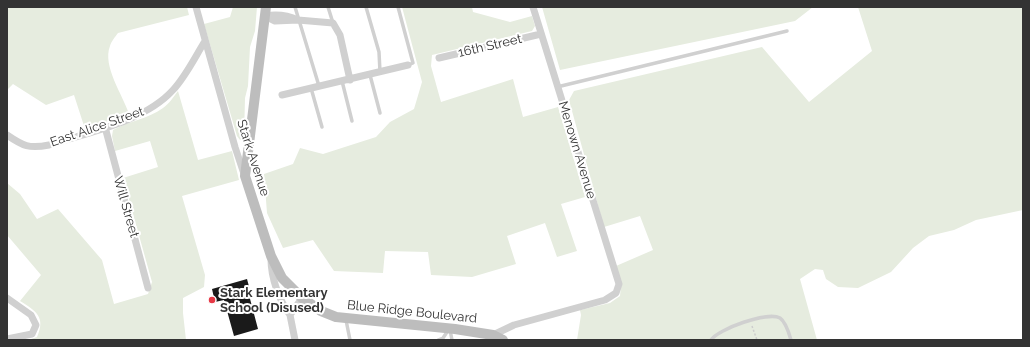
<!DOCTYPE html>
<html>
<head>
<meta charset="utf-8">
<style>
  body { margin:0 }
  #map { position:relative; width:1030px; height:347px; overflow:hidden; background:#fff; font-family:Raleway,sans-serif }
  canvas { display:block }
  .frame { position:absolute; inset:0; border:8px solid #333; pointer-events:none }
</style>
</head>
<body>
<div id="map">
<canvas width="1030" height="347"></canvas>
<div class="frame"></div>
</div>
<script>
const ctx = document.querySelector('canvas').getContext('2d');
ctx.lineJoin = 'round';
function paint(path, color) { ctx.fillStyle = color; ctx.fill(path, 'evenodd'); }
function trace(path, color, width, dash) { ctx.strokeStyle = color; ctx.lineWidth = width; ctx.lineCap = dash ? 'butt' : 'round'; ctx.setLineDash(dash || []); ctx.stroke(path); }
function drawText(font, color, halo, rows, align = 'center') {
  ctx.font = font + ' Raleway,sans-serif'; ctx.lineWidth = 4; ctx.setLineDash([]); ctx.textBaseline = 'middle'; ctx.strokeStyle = halo; ctx.fillStyle = color; for (const [text, x, y, turn = 0] of rows) {
    ctx.save(); ctx.translate(x, y); ctx.rotate((+turn || 0) * Math.PI / 180); ctx.textAlign = isNaN(turn) ? turn : align; if (halo) ctx.strokeText(text, 0, 0); ctx.fillText(text, 0, 0); ctx.restore();
  }
}
paint(new Path2D(`
  M7,7h180l2,8 -71,18c-3,4 -7,9 -8,13 -8,20 13,49 19,68l-44,15 -11,-34 -28,10 -33,-21 -6,6z
  M233,7h24l-2,24 -5,16 -2,39 -3,12 -1,40 -4,2 -3,-4 -33,-112 26,-7z
  M402,7h70l1,5 37,10 22,-6 3,10 -3,5 -100,24 -1,11 10,36 72,-23 10,38 35,-10 27,90 -24,7 16,47 -20,6 -12,-34 -38,13 9,28 -44,13 -41,-2 -3,-23 -43,-1 -2,22 -49,-2 -21,-31 -30,8 -16,-35 -3,-39 29,-10 7,-16 23,6 53,-17 14,-15 24,-13 8,-27z
  M542,7h271l-18,14 -235,49z
  M858,7h165v203l-47,10 -22,10 -25,6 -16,12 -22,24 -33,16 -20,-1 -12,-8 -3,-9 -8,-1 -15,10 17,61h-240l4,-25 -1,-5 30,-7 10,-7 1,-11 -5,-19 37,-16 -13,-34 -36,11 -35,-127 5,-9 188,-44 47,55 63,-51z
  M178,91l20,69 34,-9 7,29 -57,16 23,79 -1,12 -21,11v15l3,27h-158l9,-3c9,-20 -1,-26 -17,-36l21,-26 -34,-40v-52l13,11 17,25 21,-10 44,51 12,44 34,-10 4,-12 -29,-104 35,-11 -8,-26 -35,10 -3,-15 1,-6c16,-9 35,-11 50,-22 6,-4 11,-12 15,-17z`), '#e6ecdf');
paint(new Path2D(`
  M247,279l4,15 -2,1 9,34 -24,7 -10,-36 -9,2 -3,-13z`), '#1a1a1a');
trace(new Path2D(`
  M752,326l5,14`), '#cdcdcd', 1.5, [2, 2]);
trace(new Path2D(`
  M295,7l24,79
  M328,7l5,16
  M366,7l13,45 1,20
  M398,7l15,56 -5,2
  M370,75l10,38
  M342,81l10,40
  M557,87l230,-56
  M311,88l11,39
  M346,320l4,20
  M450,330l2,10
  M438,340l5,-2 6,-9
  M711,340c7,-11 57,-29 69,-22 6,4 9,15 11,22`), '#d0d0d0', 3.5);
trace(new Path2D(`
  M196,7l39,140 9,27
  M265,16l10,5 23,-1 35,3 7,12 10,45
  M265,16c12,-2 22,-1 33,4
  M439,58l102,-24
  M282,95l126,-30
  M105,127l43,161
  M7,135c16,11 22,14 42,10 40,-13 95,-23 124,-55 13,-14 22,-33 32,-49
  M271,259c0,19 8,41 19,56
  M7,298l24,17 5,10 -4,9 -25,5
  M493,335l21,-10 91,-25 11,-7 3,-9 -86,-277
  M295,340l-5,-25 12,-17`), '#d0d0d0', 7);
trace(new Path2D(`
  M266,7l-21,169 26,80 11,22 20,20 19,13 15,6 119,12 38,6 10,5`), '#bdbdbd', 10);
for (const [x, y, r, color] of [
  [212,300,4,"#e63946"]
]) { const dot = new Path2D(); dot.arc(x, y, r, 0, 2 * Math.PI); ctx.fillStyle = color; ctx.fill(dot); trace(dot, '#fff', 1.5); }
drawText('13px', '#333', '#fff', [
  ["16th Street",490,46,-13],
  ["East Alice Street",97,127,-19],
  ["Menown Avenue",577,150,73],
  ["Stark Avenue",253,158,72],
  ["Will Street",126,207,74],
  ["Blue Ridge Boulevard",412,312,6]
]);
drawText('bold 13px', '#333', '#fff', [
  ["Stark Elementary",220,293],
  ["School (Disused)",220,308]
], 'left');
</script>
</body>
</html>
